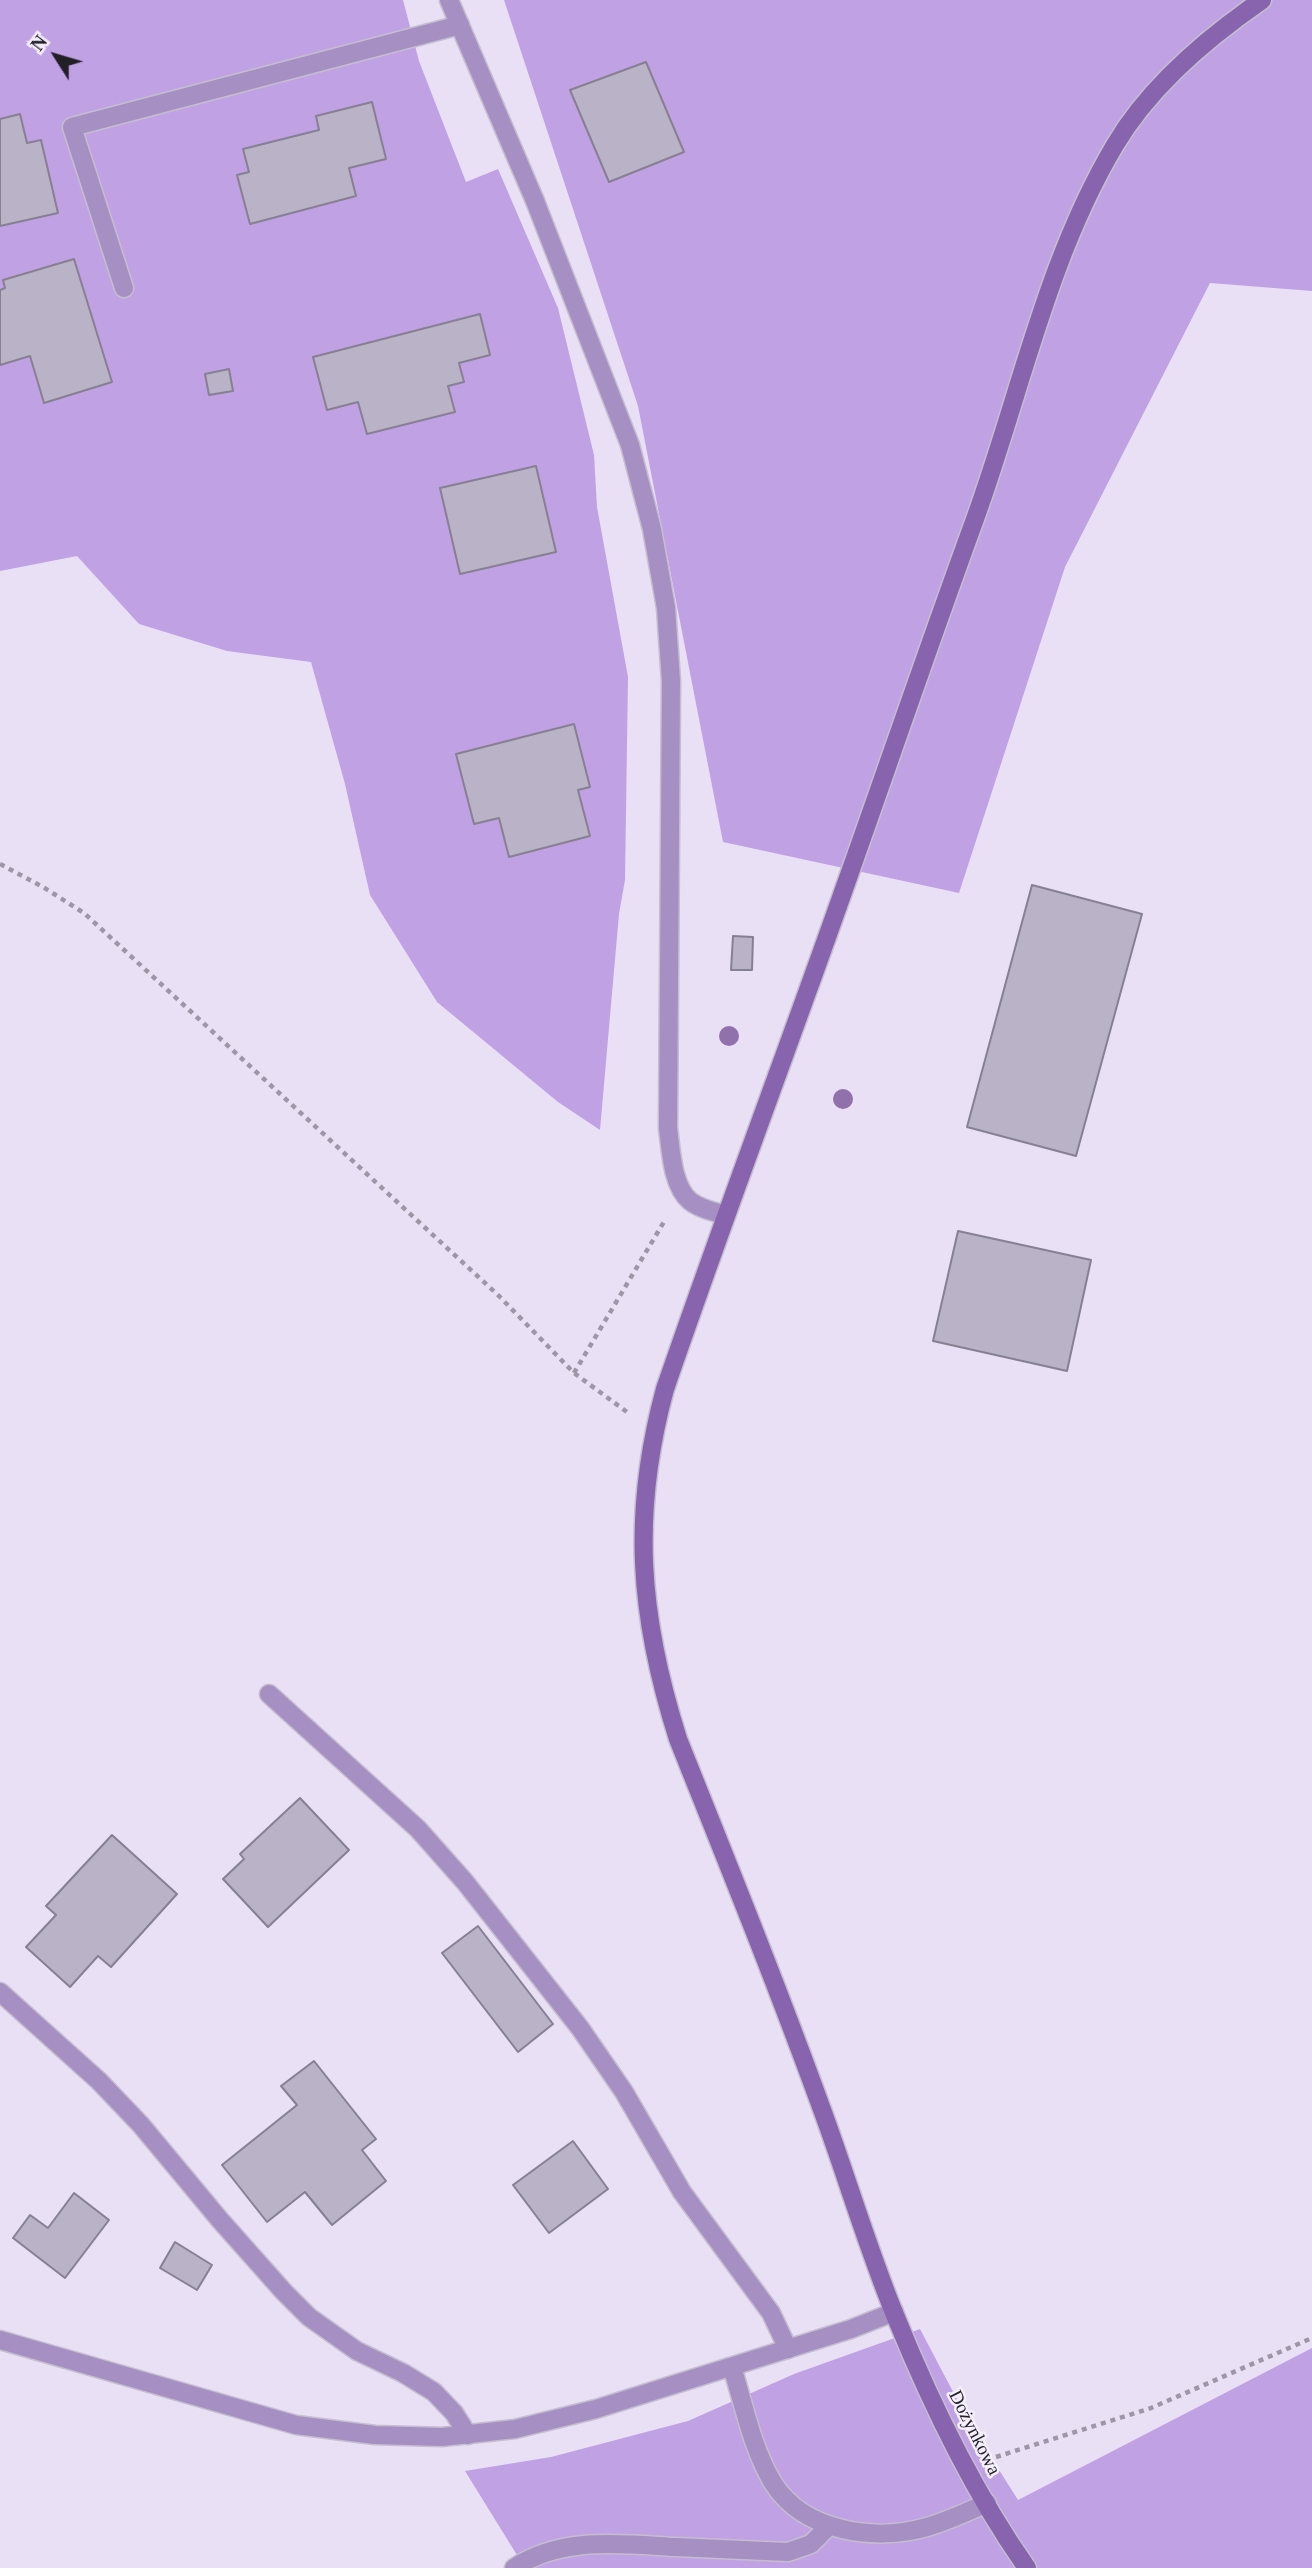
<!DOCTYPE html>
<html>
<head>
<meta charset="utf-8">
<style>
  body { margin:0 }
  #map { position:relative; width:1312px; height:2568px; overflow:hidden; background:#e9e0f5; font-family:"Times New Roman",serif }
  canvas { display:block }
  .north { position:absolute; left:21px; top:21px; width:70px; height:70px; -webkit-text-stroke:5px #f5effc; paint-order:stroke; rotate:307deg; font-size:19px; font-weight:700; line-height:28px; text-align:center; color:#231f27 }
  .north::after { content:''; display:block; margin:auto; width:24px; height:32px; background:#231f27; clip-path:polygon(50% 0,100% 100%,50% 72%,0 100%) }
</style>
</head>
<body>
<div id="map">
<canvas width="1312" height="2568"></canvas>
<div class="north">N</div>
</div>
<script>
const ctx = document.querySelector('canvas').getContext('2d');
ctx.lineJoin = 'round';
function paint(path, color) { ctx.fillStyle = color; ctx.fill(path, 'evenodd'); }
function trace(path, color, width, dash) { ctx.strokeStyle = color; ctx.lineWidth = width; ctx.lineCap = dash ? 'butt' : 'round'; ctx.setLineDash(dash || []); ctx.stroke(path); }
function drawText(font, color, halo, rows, align = 'center') {
  ctx.font = font + ' "Times New Roman",serif'; ctx.lineWidth = 5; ctx.setLineDash([]); ctx.textBaseline = 'middle'; ctx.strokeStyle = halo; ctx.fillStyle = color; for (const [text, x, y, turn = 0] of rows) {
    ctx.save(); ctx.translate(x, y); ctx.rotate((+turn || 0) * Math.PI / 180); ctx.textAlign = isNaN(turn) ? turn : align; if (halo) ctx.strokeText(text, 0, 0); ctx.fillText(text, 0, 0); ctx.restore();
  }
}
paint(new Path2D(`
  M0,0h403l16,61 47,121 32,-13 60,139 36,147 3,52 31,170 -3,203 -6,34 -19,216 -42,-28 -121,-100 -67,-107 -25,-111 -34,-122 -84,-11 -88,-27 -62,-68 -77,15z
  M504,0h808v291l-102,-8 -145,284 -106,326 -236,-51 -85,-436z
  M920,2329l50,95 48,76 294,-152v220h-787l-60,-97 86,-14 137,-36 106,-47z`), '#c0a2e4');
const building = new Path2D(`
  M646,62l38,90 -75,30 -39,-92z
  M372,102l14,57 -37,9 7,28 -106,28 -13,-49 12,-3 -6,-23 76,-19 -3,-14z
  M20,114l7,29 14,-3 17,73 -58,13v-107z
  M74,259l38,123 -68,21 -14,-47 -30,9v-75l5,-2 -2,-8z
  M480,314l10,41 -31,8 5,19 -16,4 7,26 -88,22 -9,-32 -31,8 -14,-53z
  M229,369l4,22 -24,4 -4,-21z
  M536,466l20,86 -96,22 -20,-86z
  M574,724l16,63 -12,3 12,46 -81,21 -10,-39 -25,6 -18,-70z
  M1032,885l110,29 -66,242 -109,-29z
  M733,936l20,1 -1,33h-21z
  M958,1231l133,29 -24,111 -134,-30z
  M300,1798l49,52 -81,77 -45,-48 21,-20 -4,-5z
  M112,1835l65,59 -66,73 -13,-11 -28,31 -44,-40 30,-32 -10,-9z
  M478,1926l75,98 -35,28 -76,-99z
  M314,2061l62,78 -14,11 24,31 -54,44 -27,-33 -38,30 -45,-57 75,-60 -16,-19z
  M573,2141l35,48 -59,44 -36,-48z
  M74,2193l35,27 -44,58 -52,-40 17,-23 18,13z
  M175,2242l37,23 -15,25 -37,-22z`);
paint(building, '#bab2c6');
trace(building, '#877f92', 2);
const lane = new Path2D(`
  M124,288l-52,-161 388,-102
  M269,1694l149,135 47,53 115,146 44,64 58,100 89,121 17,36
  M0,1992l99,89 42,44 79,95 64,72 25,25 48,34 46,22 31,19 20,21 14,22
  M732,2367c12,38 20,81 41,116 31,49 102,59 154,44 21,-6 40,-15 60,-24
  M514,2568c48,-32 107,-24 162,-21 37,2 75,3 112,5l23,-8 18,-18`);
const street = new Path2D(`
  M449,0l86,201 95,244 22,84 14,79 5,73 -3,447c3,22 4,58 22,73 10,8 25,11 36,14
  M0,2340l296,85 79,10 67,2 73,-8 81,-20 255,-80 43,-17`);
const secondary = new Path2D(`
  M1027,2568c-53,-75 -98,-169 -132,-253 -27,-66 -47,-134 -71,-200 -46,-127 -96,-251 -146,-376 -39,-123 -47,-225 -13,-350 46,-134 95,-266 143,-399 57,-157 110,-315 167,-471 45,-124 72,-260 140,-374 34,-58 92,-107 147,-145`);
trace(lane, '#c5bdd0', 21);
trace(street, '#c5bdd0', 21);
trace(secondary, '#c5bdd0', 21);
trace(new Path2D(`
  M0,864l43,23 41,26 414,382 76,78 53,39
  M574,1373l91,-153
  M996,2457l155,-49 161,-70`), '#9d96a6', 4.5, [5, 5]);
trace(lane, '#a68fc2', 18);
trace(street, '#a68fc2', 18);
trace(secondary, '#8864af', 18);
ctx.fillStyle = '#9071ab';
for (const [x, y] of [
  [729,1036],
  [843,1099]
]) { ctx.beginPath(); ctx.arc(x, y, 10, 0, 2 * Math.PI); ctx.fill(); }
drawText('19px', '#231f27', '#f5effc', [
  ["Dożynkowa",974,2433,63]
]);
</script>
</body>
</html>
